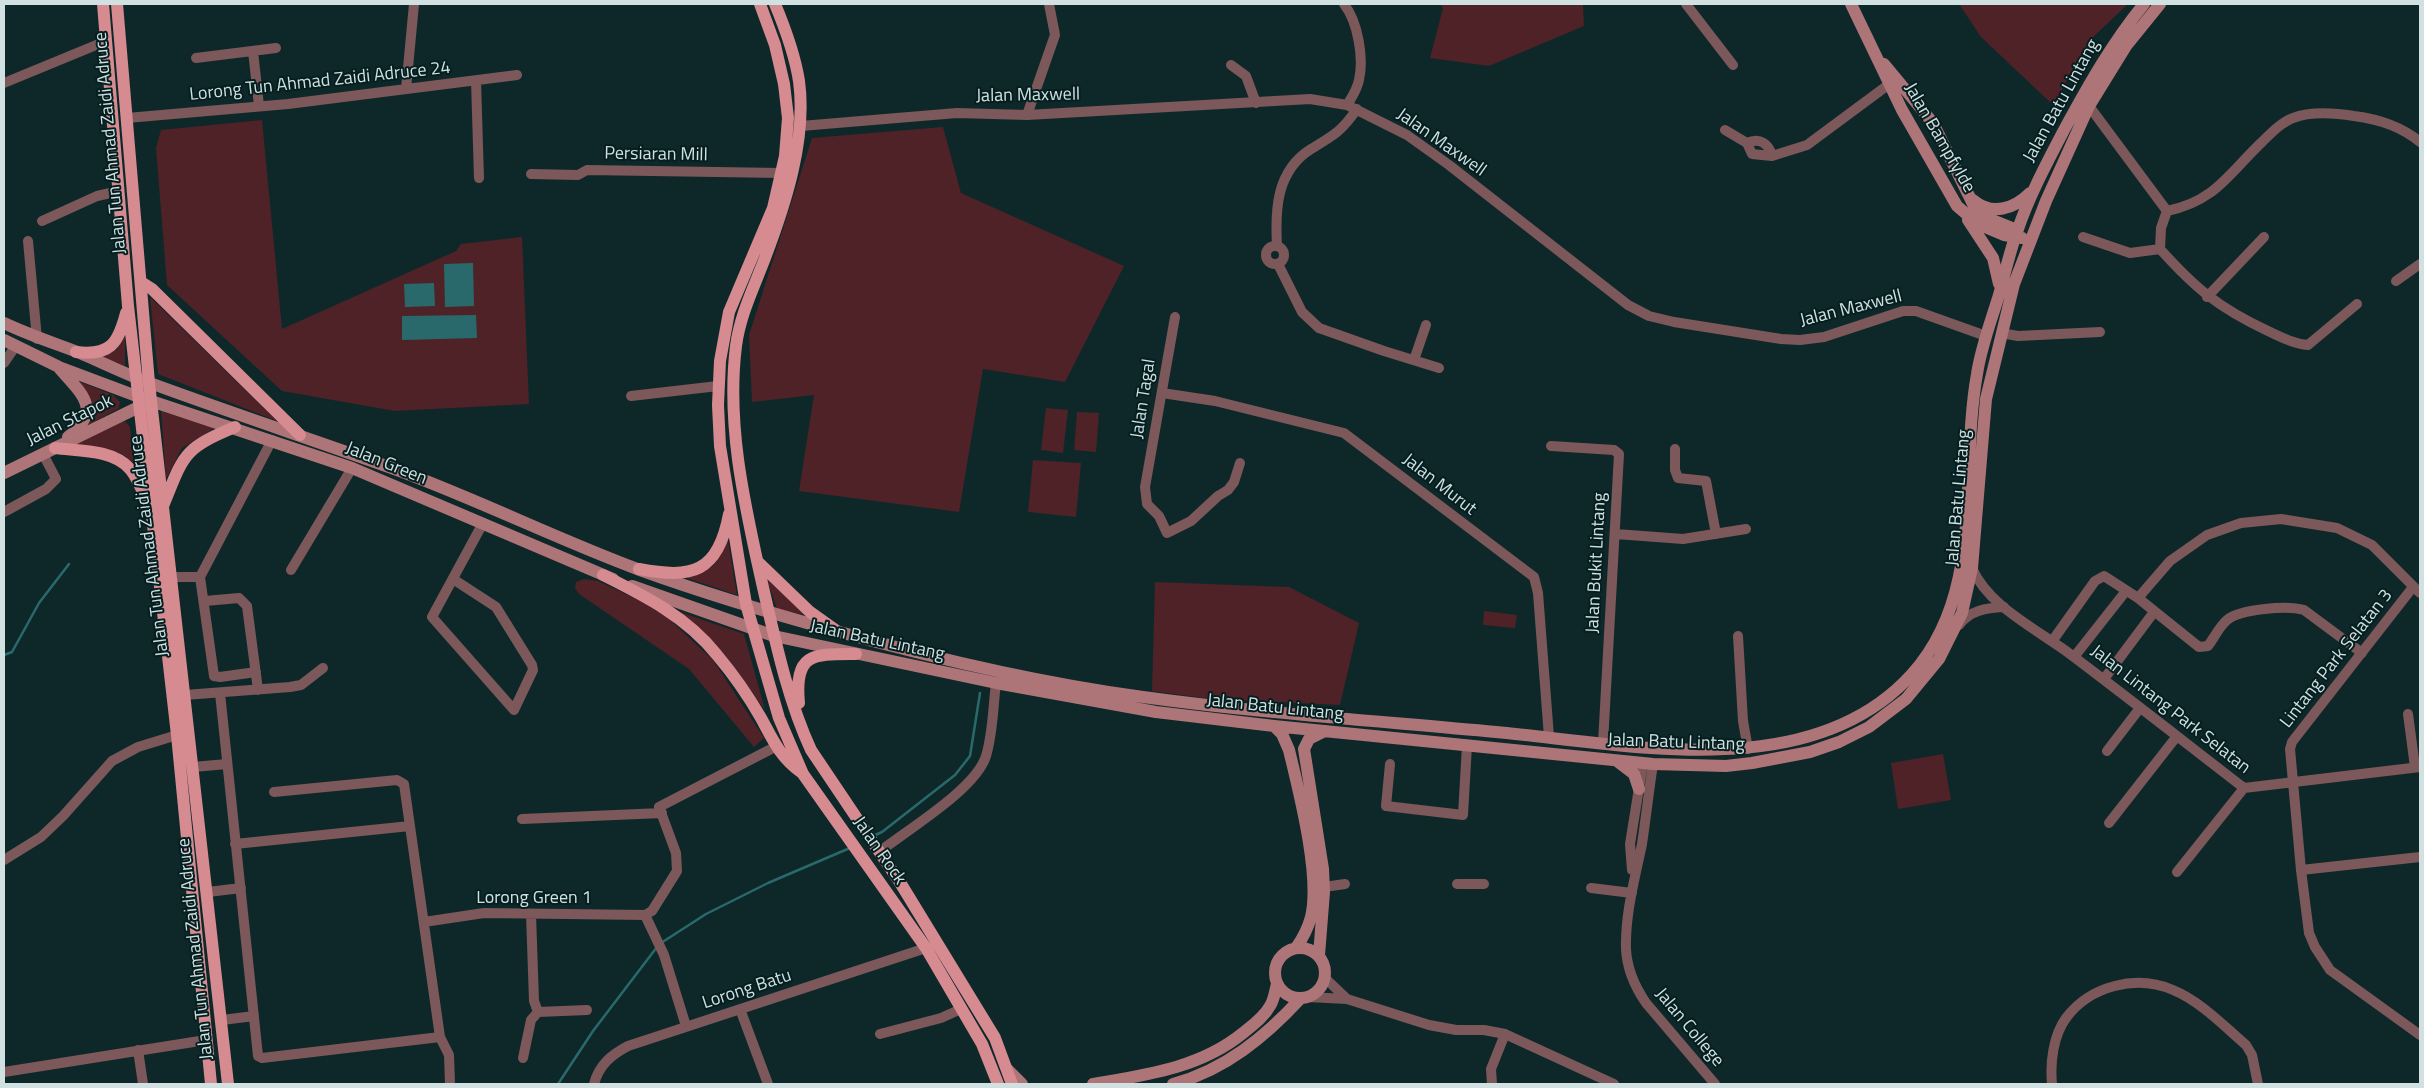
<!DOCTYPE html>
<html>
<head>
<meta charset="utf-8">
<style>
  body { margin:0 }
  #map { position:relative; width:2424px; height:1088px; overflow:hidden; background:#0e282a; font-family:"Titillium Web",sans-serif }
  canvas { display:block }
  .frame { position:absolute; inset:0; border:5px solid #d1e0e1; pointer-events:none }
</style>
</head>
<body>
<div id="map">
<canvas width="2424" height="1088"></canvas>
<div class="frame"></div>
</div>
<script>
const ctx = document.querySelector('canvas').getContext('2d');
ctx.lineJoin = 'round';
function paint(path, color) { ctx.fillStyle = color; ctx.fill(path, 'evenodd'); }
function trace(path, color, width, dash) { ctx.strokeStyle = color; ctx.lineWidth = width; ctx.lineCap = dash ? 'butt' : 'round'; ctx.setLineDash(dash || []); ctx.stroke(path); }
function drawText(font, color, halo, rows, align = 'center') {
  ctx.font = font + ' "Titillium Web",sans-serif'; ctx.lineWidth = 4; ctx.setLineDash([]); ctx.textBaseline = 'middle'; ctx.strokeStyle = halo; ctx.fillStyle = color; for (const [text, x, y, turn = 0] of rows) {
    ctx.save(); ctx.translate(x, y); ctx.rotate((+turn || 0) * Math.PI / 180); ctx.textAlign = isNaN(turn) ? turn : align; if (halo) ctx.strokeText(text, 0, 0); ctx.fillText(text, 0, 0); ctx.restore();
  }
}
paint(new Path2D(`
  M1440,4h143l1,22 -95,40 -59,-8 13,-50z
  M1959,4h169l-38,36 -37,65 -72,-68z
  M262,120l20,209 174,-78 5,-7 61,-7 7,167 -134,7 -113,-20 -115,-106 -11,-137 5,-18z
  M943,127l18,66 163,73 -59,116 -82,-13 -24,143 -160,-21 15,-96 -62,7 -3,-67 63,-197z
  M150,297l127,124 -119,-47z
  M125,336v30l-23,-9 15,-8z
  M78,381l35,14 7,7 -1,6 -34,19c9,-24 9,-26 -7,-46z
  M1046,408l22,2 -5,43 -22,-3z
  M161,411l54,17 -33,20 -16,31z
  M1077,412l22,1 -3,39 -22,-2z
  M118,420l8,2 4,5 4,38 -9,-9 -6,-3 -52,-9z
  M1033,460l48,3 -5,54 -48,-5z
  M728,540l9,55 -50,-17 27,-13z
  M584,579l14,2 51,24 18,12 46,43 51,78 -10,9 -65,-78 -110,-75 -4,-6 1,-6z
  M767,579l39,36 -29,-6z
  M1155,582l134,5 70,36 -19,82 -129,-6 -59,-8z
  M674,610l70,24 21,76c-27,-38 -51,-75 -91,-100z
  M1484,611l33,4 -2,13 -32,-3z
  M1943,754l8,46 -53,9 -7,-46z`), '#4e2226');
paint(new Path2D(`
  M473,263l1,43 -29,1 -1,-43z
  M434,283l1,23 -30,1 -1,-23z
  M476,315l1,23 -75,2v-24z`), '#29696c');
trace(new Path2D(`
  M4,655l8,-3 27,-49 30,-39
  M873,836l9,-4 73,-57 15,-19 10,-63
  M661,943l45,-29 62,-31 82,-35
  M558,1084l35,-53 64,-84`), '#29696c', 2.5);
trace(new Path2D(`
  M1344,4c14,18 20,54 15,76 -2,10 -7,17 -12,25
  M1686,4l47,61
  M253,51l6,55
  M196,58l80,-10
  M1231,65l15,11 10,27
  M476,81l3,97
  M4,83l102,-42
  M406,89l8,-85
  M2089,106l78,105 -6,17 -1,21c36,40 59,59 108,82 13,6 26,13 40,14l49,-41
  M1027,115l28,-80 -6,-31
  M127,118l161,-14 229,-29
  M801,126l156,-13 70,2 283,-16 37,6 60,30 42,30 179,140 21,11 25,6 107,17 19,1 24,-3 79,-26h13l70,25
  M1725,130l22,13
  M1772,156c-3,-12 -12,-19 -25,-13l5,11 20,2 35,-11 81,-60
  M531,174l47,1 9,-5 194,3
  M2167,211c49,-10 62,-38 96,-70 9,-9 19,-19 30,-23 18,-7 42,-5 61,-2 24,3 47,10 66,26
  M42,221l55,-25 22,-5
  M2083,237l47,16 30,-4
  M28,241l9,98
  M1266 255a9 9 0 1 1 18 0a9 9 0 1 1-18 0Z
  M1277,246c-2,-36 -1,-75 34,-97 23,-14 30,-17 46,-40
  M1278,264l24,48 17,16 65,23 55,17
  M2396,281l24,-17
  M2207,297l57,-60
  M1175,317l-30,170 2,17 12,12 8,17 24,-12 27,-25 10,-6 6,-8 6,-19
  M2001,333l17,3 82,-4
  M1414,360l12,-35
  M4,363l11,-16
  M1162,393l53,8 129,32 190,144 4,16 11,144
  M631,396l87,-10
  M1551,446l63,4 5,4 -16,289
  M1675,449v21l3,8 28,3 10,53
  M4,512l42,-23 10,-10 -13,-25
  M1616,534l67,5 63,-10
  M1972,568c17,40 69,63 102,89 57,43 113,87 170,131l176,-21
  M291,570l61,-102
  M171,577h29
  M453,579l43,28 36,58 1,5 -19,40 -82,-93 51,-94
  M2413,587l-121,155 -2,7 11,121 119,-13
  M2138,598l32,-37 37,-26 34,-12 40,-4 56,9 35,17 48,48
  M205,601l34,-3 8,8 11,84
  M1959,625c11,-15 28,-17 45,-18
  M1738,636l5,85 5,28
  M2053,640l42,-59 9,-5 34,22 61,49 9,-1c6,-8 11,-19 19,-26 13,-11 61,-15 77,-10l58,43
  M2074,657l52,-66
  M256,672l-36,5 -6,-1 -14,-99 72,-137
  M2104,679l50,-67
  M220,693l38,363 4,2 178,-21
  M185,695l105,-8 11,-2 22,-17
  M2408,714l7,53
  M2107,751l33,-43
  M1390,764l-4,42 77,9 4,-70
  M1653,764c-4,26 -7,53 -11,80 -7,34 -17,70 -16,105 1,20 9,38 20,54l69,81
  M193,767l34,-3
  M274,792l123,-12 7,4 36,253 9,18 1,29
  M522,819l140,-6
  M2109,823l68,-87
  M235,844l175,-18
  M879,852c28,-22 97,-63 107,-96 7,-23 7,-49 10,-73
  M4,860l37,-23 22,-21 49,-55 26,-14 39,-12
  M1632,870l-2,-26 13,-81
  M2301,870l8,63 6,14 15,23 90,65
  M2177,872l67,-84
  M1457,884h27
  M1324,887l21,-3
  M1591,888l41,5
  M208,892l33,-4
  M531,914l3,87 4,11
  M645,915l19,40 22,71
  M424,922l60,-9 161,2 7,-4 25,-40 -1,-18 -17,-46 116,-60
  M1325,978l22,21
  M1308,997l39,2 82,26 27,5h28l21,4 109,50
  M740,1009l28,75
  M538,1012l49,-2
  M222,1020l32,-4
  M880,1034l61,-16 20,-9
  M138,1050l5,34
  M523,1058l8,-38 7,-8
  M4,1072l202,-32
  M594,1084c5,-19 17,-29 34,-38l298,-98
  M1492,1084l-1,-15 14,-35
  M2052,1084c-2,-21 1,-48 14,-66 24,-32 70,-44 107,-28 27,11 51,36 73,55l6,10 6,29`), '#7c585a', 10);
trace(new Path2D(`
  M1851,4l51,106 55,96 21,18 26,11 18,3
  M1884,64l49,59 41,83 11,11 32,13
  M1973,200c19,16 41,9 57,-7
  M1968,220l25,38 6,26
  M4,323c25,12 50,20 76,30 21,9 41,19 62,27 86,32 172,60 258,91 81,30 159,69 240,99 64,23 130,43 196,61 101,28 203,52 307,66 117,16 235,24 353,35 132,12 315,54 416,-58 74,-82 47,-200 65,-300 4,-27 14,-53 22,-79 6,-22 11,-45 19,-66 12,-35 29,-66 46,-99 24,-44 48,-87 80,-126
  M4,340l55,27 80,30 213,71 261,111
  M60,369c22,25 43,41 8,68
  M4,473l145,-71
  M632,586l142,50 222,47 160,29 118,14 379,38 73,2 26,-3 58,-11 29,-10 30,-15 37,-28 33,-40 23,-46 10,-45 14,-169 28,-115 32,-83 43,-95 37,-60 34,-42
  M1274,726l8,8 7,16c10,42 32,126 22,167 -3,11 -8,21 -15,31
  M1617,761l17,13 5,15
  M1275 973a25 25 0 1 1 50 0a25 25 0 1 1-50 0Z
  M1319,955l5,-63 -1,-23 -19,-120 5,-10 16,-8
  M1007,1069l15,15
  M1093,1084c53,-9 107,-16 150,-51 10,-8 21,-16 27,-27 4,-6 5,-15 7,-22
  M1173,1084c52,-14 92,-47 128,-86`), '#ae7579', 12);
trace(new Path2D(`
  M103,4l25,302 49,429 34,349
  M117,4l32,379 79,701
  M760,4l15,41 9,39 4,34 -3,38 -12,52 -44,104 -9,49 -2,44 2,41 26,158 33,114 24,56 123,174 56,96 16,40
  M775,4c10,24 20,51 24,77 8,58 -14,124 -34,177 -11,29 -25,57 -29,88 -10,80 9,160 26,237 13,56 25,115 49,167l90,134 94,154 17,46
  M141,282l11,7 148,146
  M76,352c34,4 42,-8 50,-39
  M55,448c23,3 58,1 75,21 8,9 13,24 18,35
  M163,506c21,-51 19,-57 72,-79
  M757,561l53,51 28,20
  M639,569c53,10 79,4 90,-55
  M603,575c42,21 84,42 114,80 16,19 32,42 44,63 12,22 19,39 40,54
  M799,703c-5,-51 15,-49 57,-49`), '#d58b90', 12);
drawText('18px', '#d1e0e1', '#051f20', [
  ["Lorong Tun Ahmad Zaidi Adruce 24",320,82,-6],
  ["Jalan Maxwell",1028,96,-1],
  ["Jalan Batu Lintang",2062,101,-61],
  ["Jalan Bampfylde",1939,138,60],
  ["Jalan Tun Ahmad Zaidi Adruce",111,143,-95],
  ["Jalan Maxwell",1441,143,35],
  ["Persiaran Mill",656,155,1],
  ["Jalan Maxwell",1851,309,-14],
  ["Jalan Tagal",1144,399,-81],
  ["Jalan Stapok",70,421,-26],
  ["Jalan Green",386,464,22],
  ["Jalan Murut",1439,485,38],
  ["Jalan Batu Lintang",1959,498,-85],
  ["Jalan Tun Ahmad Zaidi Adruce",150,546,-97],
  ["Jalan Bukit Lintang",1597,563,-87],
  ["Jalan Batu Lintang",877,641,12],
  ["Lintang Park Selatan 3",2337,659,-52],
  ["Jalan Batu Lintang",1275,708,6],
  ["Jalan Lintang Park Selatan",2170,710,38],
  ["Jalan Batu Lintang",1676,743,2],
  ["Jalan Rock",879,851,55],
  ["Lorong Green 1",534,899],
  ["Jalan Tun Ahmad Zaidi Adruce",196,949,-96],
  ["Lorong Batu",747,990,-18],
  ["Jalan College",1689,1028,50]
]);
</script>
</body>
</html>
